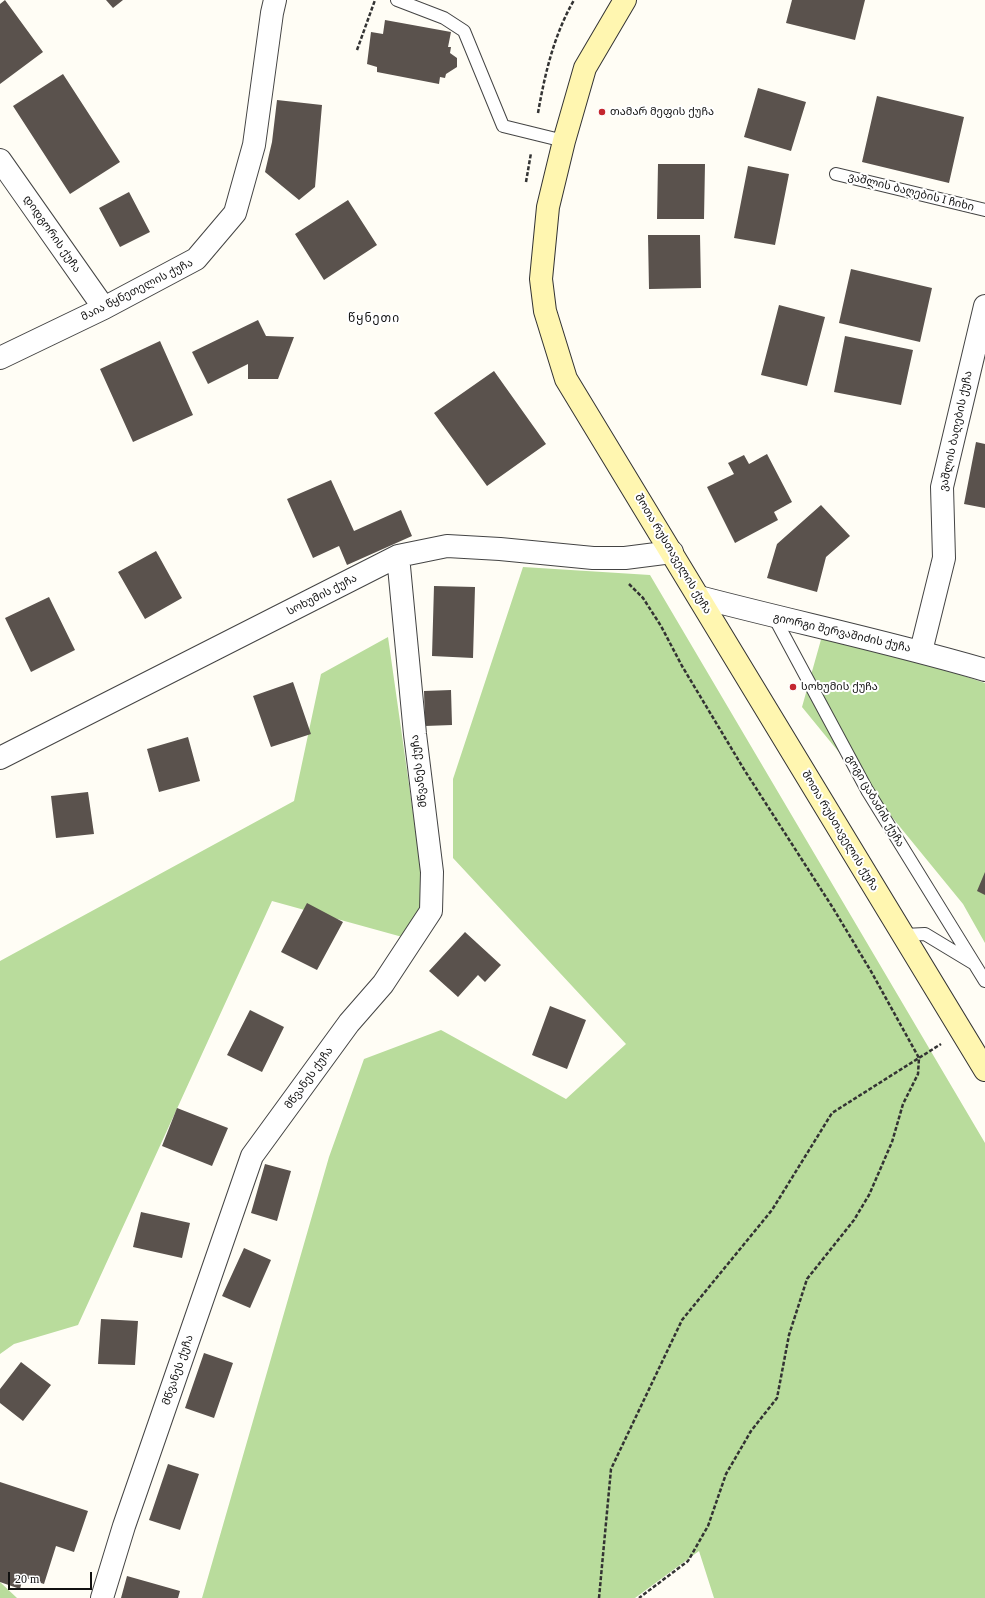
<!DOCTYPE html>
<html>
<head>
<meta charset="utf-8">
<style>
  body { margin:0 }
  #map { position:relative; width:985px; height:1598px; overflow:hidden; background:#fffdf5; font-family:Georgia,serif }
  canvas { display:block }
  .scale { position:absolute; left:8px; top:1572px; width:84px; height:18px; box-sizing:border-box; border:2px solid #111; border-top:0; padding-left:5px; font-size:12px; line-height:14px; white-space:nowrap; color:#111; -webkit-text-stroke:3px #fff; paint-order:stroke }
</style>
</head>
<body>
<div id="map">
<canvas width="985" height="1598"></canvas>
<div class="scale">20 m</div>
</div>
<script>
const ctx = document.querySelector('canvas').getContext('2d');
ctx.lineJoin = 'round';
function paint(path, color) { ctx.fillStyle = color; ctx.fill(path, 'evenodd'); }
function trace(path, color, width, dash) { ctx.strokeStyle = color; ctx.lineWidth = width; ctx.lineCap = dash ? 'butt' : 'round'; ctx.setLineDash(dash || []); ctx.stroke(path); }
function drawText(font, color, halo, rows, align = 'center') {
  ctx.font = font + ' Georgia,"Noto Sans Georgian",serif'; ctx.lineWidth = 4; ctx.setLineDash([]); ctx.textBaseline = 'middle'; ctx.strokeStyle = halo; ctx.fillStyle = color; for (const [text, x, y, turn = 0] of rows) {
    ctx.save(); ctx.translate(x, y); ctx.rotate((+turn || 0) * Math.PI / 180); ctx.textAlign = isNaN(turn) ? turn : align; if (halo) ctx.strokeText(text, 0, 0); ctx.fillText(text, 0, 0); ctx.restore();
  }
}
paint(new Path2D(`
  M523,567l127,8 335,568v455h-271l-15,-47 -64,47h-433l127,-441 35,-98 77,-29 125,69 60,-55 -173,-186v-79z
  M824,629l161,54v260l-22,-39 -161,-197z
  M388,637l37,260 -19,41 -134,-37 -194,424 -64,19 -14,10v-393l294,-160 27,-127z
  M0,1582l17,16h-17z`), '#b9dc9c');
paint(new Path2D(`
  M5,0l38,52 -43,32v-80z
  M106,0h17l-10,8z
  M792,0h73l-10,40 -69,-17z
  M385,20l66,12 -3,15h3l-1,6 7,5v9l-11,7 -1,4 -5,-1 -1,7 -62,-12v-5l-10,-3 4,-32 12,2z
  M63,74l57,88 -50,32 -57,-88z
  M758,88l48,14 -15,49 -47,-14z
  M877,96l87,21 -15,66 -87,-21z
  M277,100l45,5 -7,82 -16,13 -34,-28 7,-30z
  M658,164h47l-1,55h-47z
  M748,166l41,8 -14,71 -41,-7z
  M129,192l21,40 -30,15 -21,-39z
  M348,200l29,45 -53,35 -29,-46z
  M648,235h52l1,53 -52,1z
  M851,269l81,19 -12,54 -81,-19z
  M779,305l46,12 -18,69 -46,-11z
  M258,320l8,16 28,1 -16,42h-30v-15l-40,20 -16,-32z
  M845,336l68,14 -12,55 -67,-13z
  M160,341l33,74 -60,27 -33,-73z
  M494,371l52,73 -59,42 -53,-73z
  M976,442l9,2v64l-21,-4z
  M767,454l25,48 -18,10 4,8 -43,23 -28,-56 27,-13 -6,-11 16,-8 5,9z
  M331,480l23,51 47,-21 11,26 -65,29 -8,-19 -26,12 -26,-59z
  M821,505l29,31 -24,21 -9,35 -50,-14 10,-34z
  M156,551l26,47 -37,21 -27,-47z
  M434,586l41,1 -2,71 -41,-2z
  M49,597l26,53 -44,22 -26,-54z
  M293,682l18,52 -40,13 -18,-51z
  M451,690l1,35 -27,1 -1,-35z
  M188,737l12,44 -41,11 -12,-43z
  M88,792l6,42 -38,4 -5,-42z
  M985,872v23l-8,-4z
  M307,903l36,19 -26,48 -36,-18z
  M465,932l36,33 -16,17 -7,-7 -20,22 -29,-26z
  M550,1006l36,14 -19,49 -35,-14z
  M250,1010l34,17 -22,45 -35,-17z
  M177,1108l51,20 -16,38 -50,-20z
  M265,1164l26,7 -14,50 -26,-8z
  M141,1212l49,11 -8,35 -49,-11z
  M244,1248l27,12 -21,48 -28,-12z
  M101,1319l37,2 -3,44 -37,-1z
  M204,1353l29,10 -19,55 -29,-10z
  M21,1362l30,23 -28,36 -23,-18v-14z
  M168,1464l31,10 -19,56 -31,-10z
  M0,1482l88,29 -14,41 -18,-6 -12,38 -21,-7 -3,12 -20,-7z
  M127,1576l53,15 -2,7h-57z`), '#5a524d');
const service = new Path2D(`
  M397,0l47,18 20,13 39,95 61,15
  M836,174l149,36
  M774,617l93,173 118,191
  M904,935l21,-1 48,29`);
const minor = new Path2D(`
  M0,160l104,148
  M0,358l104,-50 92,-49 39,-46 19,-68 18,-132 3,-13
  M699,597c95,25 191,45 286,73
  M921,651l23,-93 -2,-71 43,-181
  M0,758l398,-202 49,-10 53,3 93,9h32l47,-6
  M102,1598l22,-72 128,-370 97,-133 34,-39 48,-73 1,-39 -17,-138 -17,-178`);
const secondary = new Path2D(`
  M625,0l-40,68 -21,73 -16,66 -7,72 4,32 21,68 419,691`);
trace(service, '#444', 14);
trace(minor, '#444', 24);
trace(secondary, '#333', 24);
trace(new Path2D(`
  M357,50l18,-50
  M538,113c7,-40 16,-78 36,-113
  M526,182l5,-29
  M629,584l14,14 18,28 21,40 63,105 88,137 39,65 47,85 -1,16 -15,30 -11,38 -23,53 -15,25 -47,59 -18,56 -12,63 -26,33 -25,43 -18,52 -20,35 -49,37
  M599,1598l12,-129 71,-149 90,-110 60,-97 109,-69`), '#333', 2.5, [4, 2]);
trace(service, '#fff', 12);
trace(minor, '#fff', 22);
trace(secondary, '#fff6b0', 22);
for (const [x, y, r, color] of [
  [602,112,4,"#c4262e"],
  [793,687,4,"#c4262e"]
]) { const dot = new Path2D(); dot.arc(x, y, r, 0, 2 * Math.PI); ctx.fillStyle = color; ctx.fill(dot); trace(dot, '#fff', 1.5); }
drawText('11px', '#111', '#fff', [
  ["თამარ მეფის ქუჩა",610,112],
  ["სოხუმის ქუჩა",801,687]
], 'left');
drawText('11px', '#111', '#fff', [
  ["ვაშლის ბაღების I ჩიხი",911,192,14],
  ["დიდგორის ქუჩა",52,234,55],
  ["მაია წყნეთელის ქუჩა",137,290,-27],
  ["ვაშლის ბაღების ქუჩა",956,431,-78],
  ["შოთა რუსთაველის ქუჩა",673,554,59],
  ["სოხუმის ქუჩა",322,595,-27],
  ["გიორგი შერვაშიძის ქუჩა",842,633,13],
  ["მწვანეს ქუჩა",419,771,-97],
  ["გოგი ცაბაძის ქუჩა",875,801,60],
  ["შოთა რუსთაველის ქუჩა",840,831,59],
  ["მწვანეს ქუჩა",309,1078,-54],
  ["მწვანეს ქუჩა",178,1370,-71]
]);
ctx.letterSpacing = '1px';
drawText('12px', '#111', '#fff', [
  ["წყნეთი",374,319]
]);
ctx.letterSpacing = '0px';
</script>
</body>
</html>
